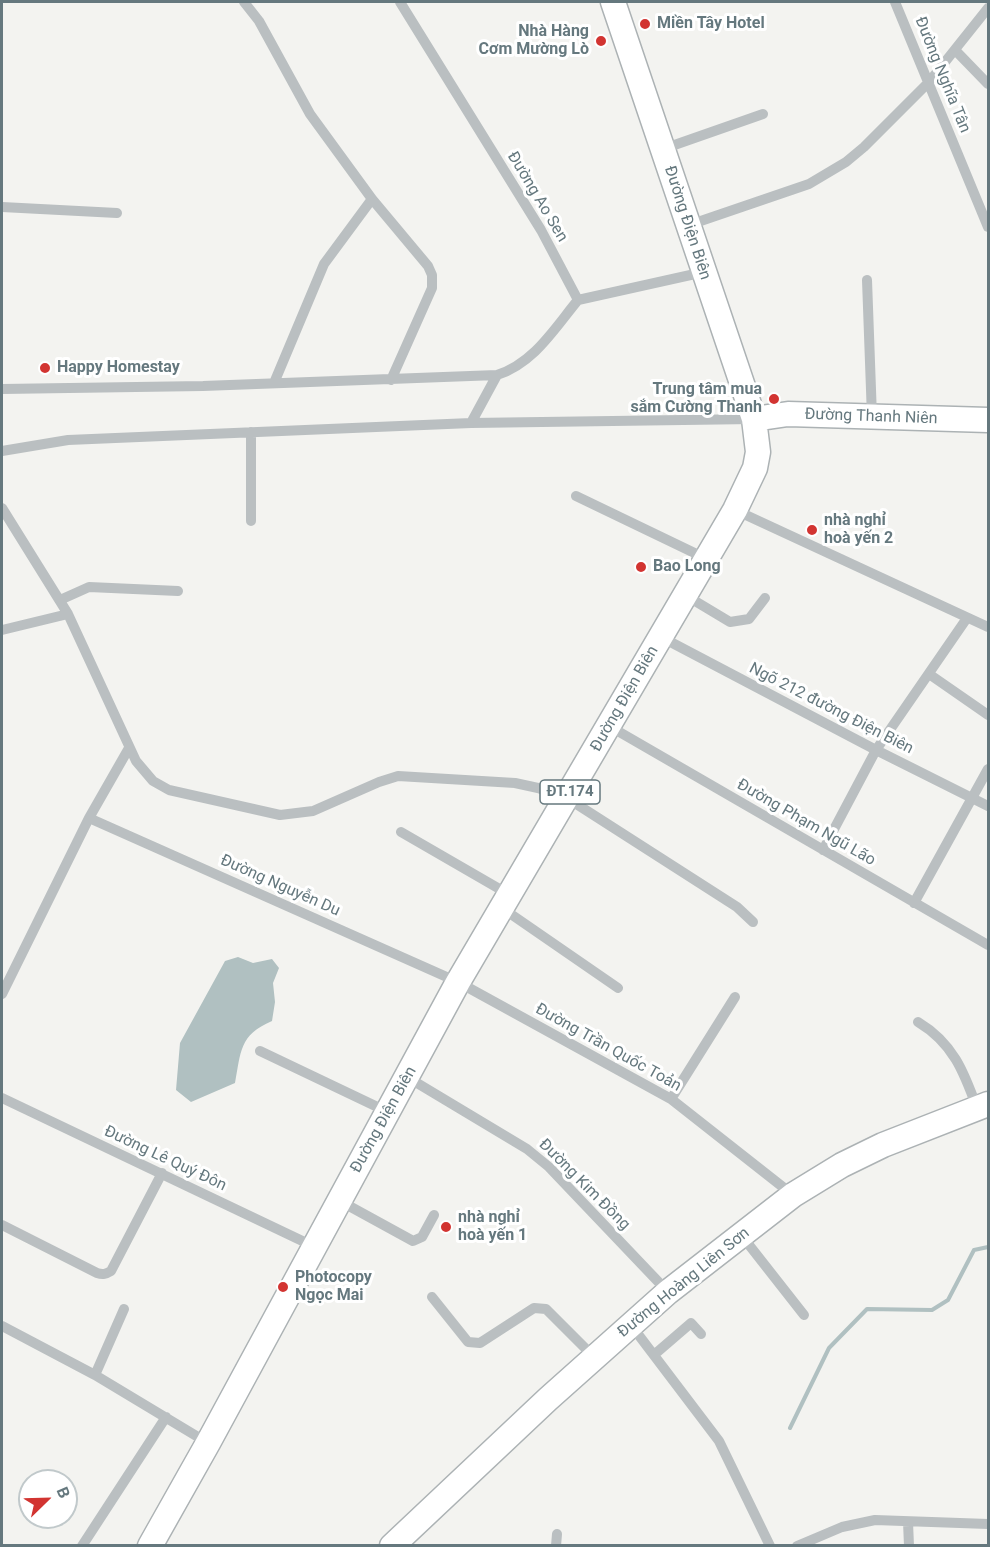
<!DOCTYPE html>
<html>
<head>
<meta charset="utf-8">
<style>
  body { margin:0 }
  #map { position:relative; width:990px; height:1547px; overflow:hidden; background:#f3f3f0; font-family:Roboto,sans-serif }
  canvas { display:block }
  .frame { position:absolute; inset:0; border:3px solid #65787e; pointer-events:none }
  .north { position:absolute; left:18px; top:1469px; width:60px; height:60px; box-sizing:border-box; background:#fff; border:2px solid #c1c9cb; border-radius:50%; rotate:67deg; font-size:16px; font-weight:700; line-height:24px; text-align:center; color:#65787e }
  .north::after { content:''; display:block; margin:auto; width:21px; height:27px; background:#d23431; clip-path:polygon(50% 0,100% 100%,50% 72%,0 100%) }
</style>
</head>
<body>
<div id="map">
<canvas width="990" height="1547"></canvas>
<div class="frame"></div>
<div class="north">B</div>
</div>
<script>
const ctx = document.querySelector('canvas').getContext('2d');
ctx.lineJoin = 'round';
function paint(path, color) { ctx.fillStyle = color; ctx.fill(path, 'evenodd'); }
function trace(path, color, width, dash) { ctx.strokeStyle = color; ctx.lineWidth = width; ctx.lineCap = dash ? 'butt' : 'round'; ctx.setLineDash(dash || []); ctx.stroke(path); }
function drawText(font, color, halo, rows, align = 'center') {
  ctx.font = font + ' Roboto,sans-serif'; ctx.lineWidth = 6; ctx.setLineDash([]); ctx.textBaseline = 'middle'; ctx.strokeStyle = halo; ctx.fillStyle = color; for (const [text, x, y, turn = 0] of rows) {
    ctx.save(); ctx.translate(x, y); ctx.rotate((+turn || 0) * Math.PI / 180); ctx.textAlign = isNaN(turn) ? turn : align; if (halo) ctx.strokeText(text, 0, 0); ctx.fillText(text, 0, 0); ctx.restore();
  }
}
paint(new Path2D(`
  M238,957l15,6 19,-4 7,9 -6,15 2,19 -3,19c-33,14 -31,31 -37,62l-44,19 -15,-12 4,-47 45,-82z`), '#b0c0c1');
trace(new Path2D(`
  M790,1428l39,-80 38,-39 65,1 16,-10 26,-50 14,-3`), '#b0c0c1', 4);
const major = new Path2D(`
  M754,419l34,-5 200,6
  M150,1546l58,-103 250,-461 277,-472 20,-42 3,-16 -4,-33 -141,-417
  M392,1546l156,-147 120,-107 125,-97 49,-30 41,-20 105,-41`);
trace(major, '#acb2b4', 27);
trace(new Path2D(`
  M244,2l15,19 51,93 62,85 56,67 4,9v13l-41,92
  M400,2l141,228 37,70 126,-28
  M895,2l93,225
  M956,51l32,33
  M663,149l100,-35
  M2,207l115,6
  M689,225l120,-41 37,-22 18,-15 65,-65 59,-74
  M867,280l5,137
  M274,383l50,-119 48,-65
  M2,389l201,-3 294,-11c37,-12 57,-46 81,-75
  M471,423l26,-48
  M2,451l66,-11 403,-17 283,-4
  M576,496l131,63
  M2,508l66,106 68,147 17,20 16,9 111,25 33,-4 66,-29 19,-6 117,7 23,5 29,10 170,109 16,15
  M735,510l253,117
  M251,521v-89
  M685,595l45,27 19,-3 16,-21
  M60,600l29,-13 89,4
  M2,630l66,-16
  M661,637l215,113 112,56
  M929,674l59,41
  M609,726l379,219
  M89,818l369,164 213,117 122,96
  M401,832l109,63
  M823,850l53,-100 91,-132
  M914,903l74,-134
  M502,908l116,80
  M2,994l87,-176 40,-70
  M918,1022c35,21 46,50 59,86
  M260,1051l128,61
  M407,1077l120,72 22,18 119,125
  M2,1098l313,149
  M671,1099l64,-102
  M340,1201l73,40 9,-4 12,-22
  M2,1225l95,48c6,2 9,1 14,-2l51,-98
  M742,1236l62,79
  M432,1297l36,45 12,1 54,-35 12,1 48,48
  M631,1325l88,116 51,105
  M2,1326l93,49 113,68
  M655,1354l36,-31 10,11
  M95,1375l29,-66
  M908,1522l1,24
  M82,1546l84,-129
  M556,1546l1,-12
  M797,1546l45,-19 33,-7 113,4`), '#babfc1', 10);
trace(major, '#fff', 24);
for (const [x, y, r, color] of [
  [645,24,6,"#d23431"],
  [601,41,6,"#d23431"],
  [45,368,6,"#d23431"],
  [774,399,6,"#d23431"],
  [812,530,6,"#d23431"],
  [641,567,6,"#d23431"],
  [446,1227,6,"#d23431"],
  [283,1287,6,"#d23431"]
]) { const dot = new Path2D(); dot.arc(x, y, r, 0, 2 * Math.PI); ctx.fillStyle = color; ctx.fill(dot); trace(dot, '#fff', 2); }
for (const [x, y, w] of [
  [570,792,60]
]) { const box = new Path2D(); box.roundRect(x - w / 2, y - 12, w, 24, 4.5); ctx.fillStyle = '#fff'; ctx.fill(box); trace(box, '#65787e', 1.5); }
drawText('bold 15px', '#65787e', null, [
  ["ĐT.174",570,792]
]);
drawText('bold 16px', '#65787e', '#fff', [
  ["Miền Tây Hotel",657,24],
  ["Nhà Hàng",589,32,"right"],
  ["Cơm Mường Lò",589,50,"right"],
  ["Happy Homestay",57,368],
  ["Trung tâm mua",762,390,"right"],
  ["sắm Cường Thanh",762,408,"right"],
  ["nhà nghỉ",824,521],
  ["hoà yến 2",824,539],
  ["Bao Long",653,567],
  ["nhà nghỉ",458,1218],
  ["hoà yến 1",458,1236],
  ["Photocopy",295,1278],
  ["Ngọc Mai",295,1296]
], 'left');
drawText('16px', '#65787e', '#fff', [
  ["Đường Nghĩa Tân",942,75,68],
  ["Đường Ao Sen",537,197,59],
  ["Đường Điện Biên",687,223,72],
  ["Đường Thanh Niên",871,417,2],
  ["Đường Điện Biên",625,699,-60],
  ["Ngõ 212 đường Điện Biên",831,709,27],
  ["Đường Phạm Ngũ Lão",806,823,30],
  ["Đường Nguyễn Du",280,886,24],
  ["Đường Trần Quốc Toản",608,1048,29],
  ["Đường Điện Biên",384,1120,-61],
  ["Đường Lê Quý Đôn",165,1159,25],
  ["Đường Kim Đồng",584,1185,45],
  ["Đường Hoàng Liên Sơn",684,1283,-39]
]);
</script>
</body>
</html>
